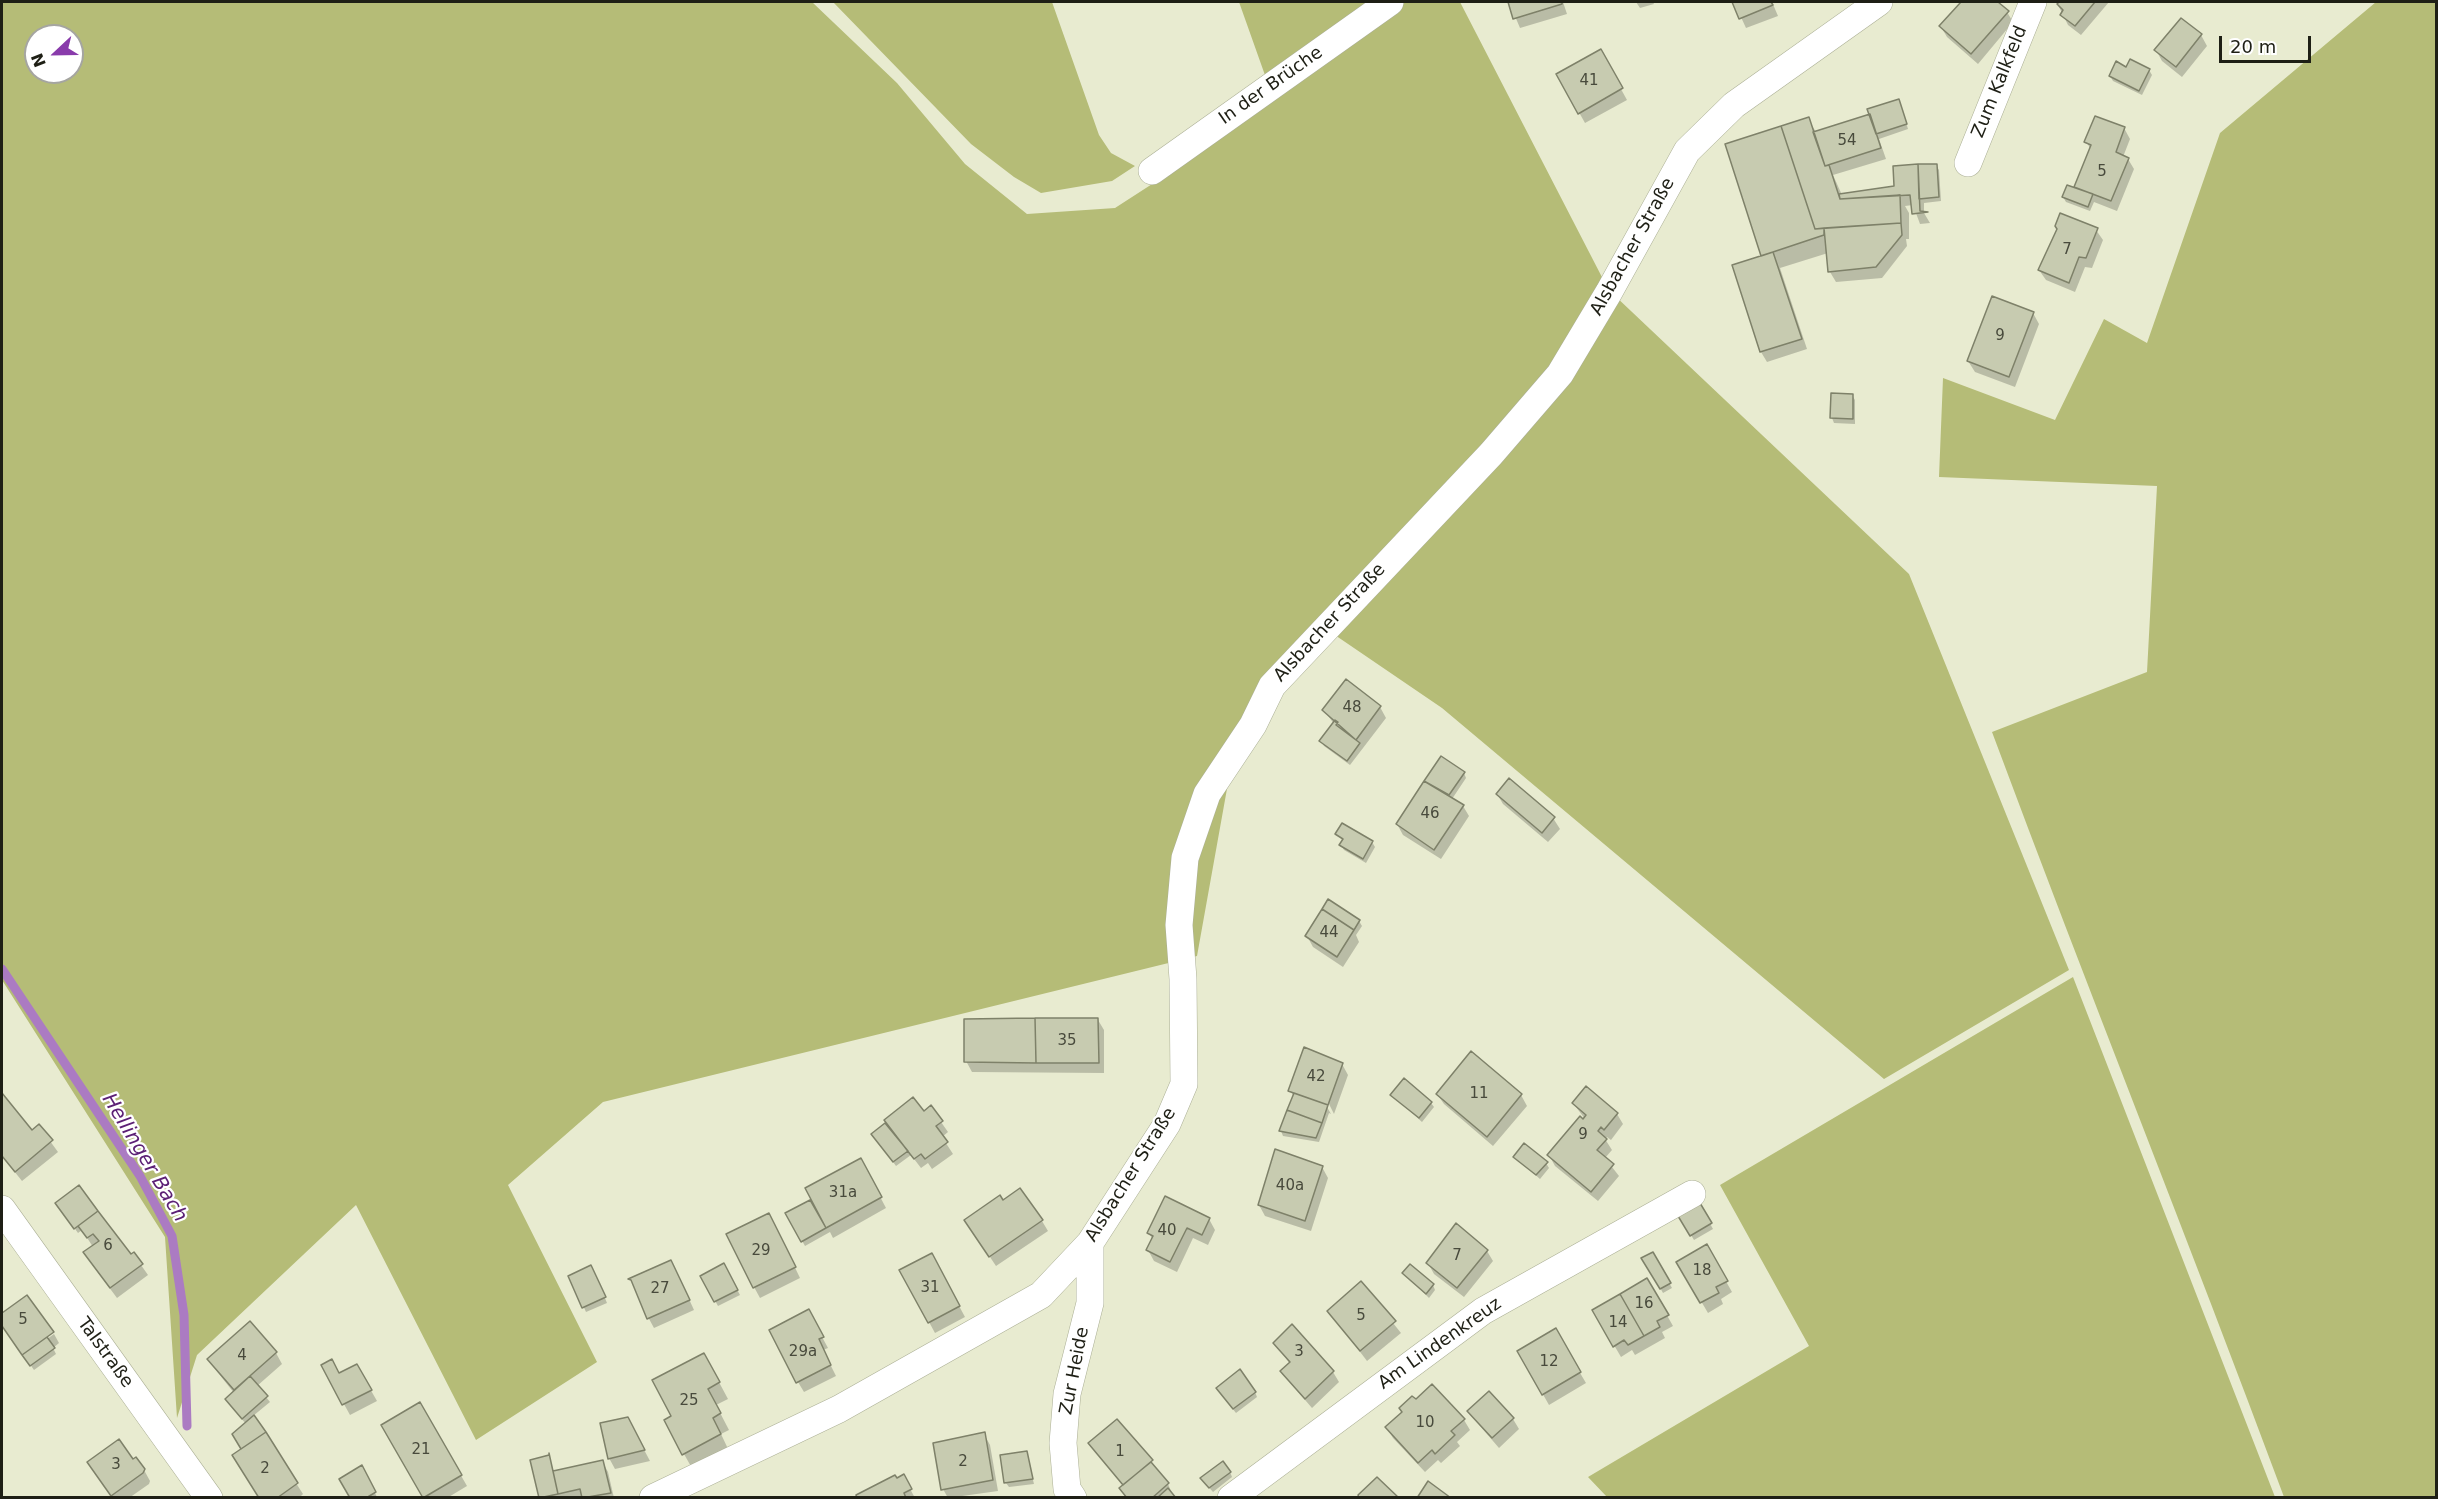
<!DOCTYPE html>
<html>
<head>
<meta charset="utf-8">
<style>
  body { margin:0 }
  #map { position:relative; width:2438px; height:1499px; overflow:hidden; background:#e8ebd0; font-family:"DejaVu Sans",sans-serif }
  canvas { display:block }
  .frame { position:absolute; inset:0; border:3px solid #1e1f15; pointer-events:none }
  .north { position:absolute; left:24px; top:24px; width:60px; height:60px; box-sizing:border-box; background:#fff; border:2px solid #a5a5a1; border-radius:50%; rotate:248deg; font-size:16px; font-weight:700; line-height:24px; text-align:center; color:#1e1f15 }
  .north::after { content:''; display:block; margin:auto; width:21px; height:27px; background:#893bab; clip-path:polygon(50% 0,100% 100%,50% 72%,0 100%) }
  .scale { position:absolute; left:2219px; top:36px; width:92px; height:27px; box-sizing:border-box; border:3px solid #1e1f15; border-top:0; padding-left:8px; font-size:18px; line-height:21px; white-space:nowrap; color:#1e1f15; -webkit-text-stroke:4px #fff; paint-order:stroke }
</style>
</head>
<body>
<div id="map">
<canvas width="2438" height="1499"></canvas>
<div class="frame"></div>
<div class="north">N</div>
<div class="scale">20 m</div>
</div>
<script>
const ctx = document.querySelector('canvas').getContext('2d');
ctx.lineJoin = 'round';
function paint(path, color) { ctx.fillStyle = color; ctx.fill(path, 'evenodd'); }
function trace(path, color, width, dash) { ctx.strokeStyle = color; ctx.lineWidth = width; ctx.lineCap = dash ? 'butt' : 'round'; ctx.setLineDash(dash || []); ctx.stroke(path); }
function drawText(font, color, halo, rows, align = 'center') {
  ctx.font = font + ' "DejaVu Sans",sans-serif'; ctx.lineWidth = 4.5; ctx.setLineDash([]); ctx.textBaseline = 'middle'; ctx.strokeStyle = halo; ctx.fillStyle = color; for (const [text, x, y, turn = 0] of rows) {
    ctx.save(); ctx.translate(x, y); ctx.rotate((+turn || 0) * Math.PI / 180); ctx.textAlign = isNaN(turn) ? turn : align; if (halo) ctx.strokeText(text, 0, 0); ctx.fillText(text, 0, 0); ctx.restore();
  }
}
paint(new Path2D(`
  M2,2h810l85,81 68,81 62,50 88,-6 48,-31 237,-175h60l145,281 -51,86 -234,255 -90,148 -33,184 -594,146 -95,83 89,177 -121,78 -120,-235 -159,150 -20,63 -12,-181 -163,-257zM36,36h36v36h-36z
  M833,2h219l47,133 12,18 24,13 -23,15 -71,12 -27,-16 -43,-33z
  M1239,2h131l-104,76z
  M2376,2h60v1495h-152c-95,-256 -197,-509 -292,-765l155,-60 10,-186 -218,-9 4,-99 112,42 49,-101 43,24 73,-210z
  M1613,294l296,280 160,396 -185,109 -442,-371 -113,-77z
  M2073,977l202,520h-668l-19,-20 221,-131 -89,-161z`), '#b5bc77');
paint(new Path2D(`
  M1509,2h54l4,12 -47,14z
  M1636,2h17l1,2 -14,4z
  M1734,2h38l6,14 -32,12z
  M1963,2h33l11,10 6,10 -35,42 -31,-27 -6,-10z
  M2061,2h48l-28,33 -13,-10 -10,-20z
  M2201,35l6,11 -25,31 -20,-16 -6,-11z
  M1600,51l27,49 -42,23 -27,-48z
  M2127,69l22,1 3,5 -10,20 -29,-14 -3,-5z
  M1901,106l7,23 -29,10 7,20 -53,16 9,20 54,-8 40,-22 3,5 2,31 -17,2v10l6,10 -10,1 -7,-19 -8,1 4,7v26h-3l1,7 -25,32 -46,4 -6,-10 -2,-19 -48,15 27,81 -40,13 -6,-10 -27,-86 28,-9 46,-138 8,13z
  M2124,128l6,11 -7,18 5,2 6,10 -17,42 -23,-9 -4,9 -24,-9 -3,-5 15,-7 -2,-3 15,-37 -5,-9z
  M2058,229l38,1 7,10 -11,28 -7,-1 -10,25 -29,-12 -7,-10z
  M2033,313l6,11 -24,63 -40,-15 -7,-11z
  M1852,395l3,5v24l-21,-1 -2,-5z
  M1380,707l6,11 -36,47 -26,-19 -3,-5 13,-17 -10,-14z
  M1441,758l23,15 2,5 -14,21 11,7 6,10 -28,43 -38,-24 -6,-11z
  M1497,794l56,24 7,11 -12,13 -45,-38z
  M1337,834l35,8 3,5 -9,16 -22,-13 -3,-5 2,-4z
  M1359,921l3,5 -6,9 3,7 -16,25 -30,-20 -6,-11z
  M1098,1020l6,10v43l-132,-1 -6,-11z
  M1472,1053l49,42 6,11 -34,40 -49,-42 -7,-10z
  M1342,1064l6,11 -14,39 -8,-16 -3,2 8,14 -2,-1 -10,29 -36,-6 -2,-5 13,-34 -4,-7z
  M2,1095l30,37 7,-6 19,26 -36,29 -20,-25z
  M1392,1095l39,8 3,4 -12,15z
  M1573,1103l44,11 6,10 -12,16 -4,-3 -2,2 7,11 -7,8 14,18 -21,25 -43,-35 -6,-11 36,-36z
  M924,1113l17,9 7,10 -6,5 11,17 -21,15 -4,-6 -7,5 -10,-13 -15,11 -23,-32 14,-11z
  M1515,1157l31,6 3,5 -9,11z
  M1322,1167l6,11 -17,53 -46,-15 -6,-11z
  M866,1170l20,38 -53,30 -3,-6 -25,14 -18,-32 29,-1z
  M1697,1200l16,29 -19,11 -17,-28z
  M1003,1202l39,19 6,10 -52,35 -24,-36z
  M60,1208l71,48 10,9 7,10 -31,23 -26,-35 2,-16 -11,-17 -4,3z
  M1209,1219l6,11 -7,15 -15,-7 -16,34 -23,-11 -6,-11 5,-10 -4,-7z
  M775,1226l25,52 -40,20 -6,-11z
  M1706,1246l26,46 -11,7 2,5 -15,9 -30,-51z
  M1487,1251l6,10 -29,36 -30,-23 -6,-11z
  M1653,1254l19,34 -9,5 -19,-34z
  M724,1265l16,30 -22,11 -16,-29z
  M937,1265l28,52 -30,16 -6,-11z
  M594,1272l13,31 -21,9 -16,-35z
  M677,1273l17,37 -40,18 -6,-11z
  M1404,1273l29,12 2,5 -6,8z
  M1647,1280l26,46 -11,6 3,6 -30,17 -3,-5 -11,7 -27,-46z
  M1361,1283l40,50 -34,28 -38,-50z
  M26,1297l18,40 3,2 7,-5 5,9 -6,5 3,6 -22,16 -32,-45v-10z
  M814,1322l14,26 -5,2 13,26 -32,16 -6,-10z
  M1555,1331l31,52 -37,22 -30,-53z
  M1275,1343l58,29 6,10 -27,26 -31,-36 9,-8z
  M276,1353l6,11 -25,22 13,16 -17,14 50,78 -4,4h-39l-17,-48 3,-26 -17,-20 5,-11 -26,-33z
  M323,1366l16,9 18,-9 20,35 -27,14z
  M713,1371l15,28 -12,6 13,25 -8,4 8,17 -36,19 -9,-16 -11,-38z
  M1255,1392l2,5 -21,16 -16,-20z
  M420,1404l47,82 -20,12h-23z
  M1468,1412l45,7 6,10 -20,19z
  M1403,1413l61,7 6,10 -13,12 3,4 -19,17 -3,-3 -13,12 -32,-34 -6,-10z
  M1117,1421l51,63 6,14h-48l-5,-10 3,-2 -34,-42z
  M633,1429l17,32 -35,8 -6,-11z
  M984,1434l6,11 8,46 -50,7 -5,-9z
  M1026,1453l8,31 -25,3 -3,-4z
  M549,1457l5,15 48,-11 6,11 6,26h-73z
  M133,1461l11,9 6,11 -1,3 -20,14h-16l-18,-25z
  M361,1467l16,30 -25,1z
  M1230,1472l2,5 -19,15 -8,-9z
  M903,1476l12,22h-56l37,-18z`), '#0003');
trace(new Path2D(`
  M2,969l138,207 32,60 12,79 3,111`), '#ab7bc2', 9);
const building = new Path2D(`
  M1508,2h54v2l-49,15z
  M1732,2h39l2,3 -34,14z
  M1961,2h37l11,9 -38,43 -32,-28z
  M2059,2h36l-20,24 -15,-11 3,-5 -6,-6z
  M2181,18l21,16 -26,33 -22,-17z
  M1601,49l22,39 -45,26 -22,-40z
  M2130,59l20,10 -11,22 -30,-15 7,-15 10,6z
  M1899,99l8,25 -31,10 -9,-25z
  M1870,114l11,34 -56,18 -12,-34z
  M2095,116l30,11 -9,25 13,6 -18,43 -37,-14 17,-42 -7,-3z
  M1809,117l16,49 4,-1 11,34 60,-4 1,28 -86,6 -34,-103z
  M1781,126l34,103 9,-1v7l-63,21 -36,-112z
  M1918,164h19l2,33 -20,2z
  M1918,164l2,47 8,1 -16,2 -2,-19 -70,4 -1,-5 55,-8 -1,-20z
  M2067,185l26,9 -5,13 -26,-10z
  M2060,213l38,15 -12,30 -7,-1 -10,26 -31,-13 19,-41 -2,-3z
  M1901,223l1,12 -26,32 -48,5 -4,-44z
  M1773,252l29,87 -42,13 -28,-87z
  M1992,296l42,16 -25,65 -42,-16z
  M1831,393l22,1v25l-23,-1z
  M1346,679l35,27 -25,34 -34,-30z
  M1335,720l3,2 -2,3 24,18 -13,18 -28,-20z
  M1441,756l24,16 -16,23 -25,-14z
  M1509,778l46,39 -13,16 -46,-39z
  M1424,781l40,24 -30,45 -38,-26z
  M1342,823l31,18 -10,18 -24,-14 4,-6 -8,-5z
  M1328,899l32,21 -6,10 -32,-21z
  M1322,909l32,21 -17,27 -32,-21z
  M1035,1018h63l1,45h-63z
  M1035,1018l1,45 -72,-1v-43z
  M1304,1047l39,16 -15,42 -40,-14z
  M1471,1051l51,43 -35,43 -51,-43z
  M1404,1078l28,24 -13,16 -29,-23z
  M1586,1086l32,27 -14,17 -3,-3 -3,4 9,8 -10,11 17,14 -23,28 -44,-37 33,-39 3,3 3,-4 -14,-12z
  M2,1093l30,37 7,-6 14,16 -38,32 -13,-16z
  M1294,1093l34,12 -6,18 -35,-13z
  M913,1097l11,14 7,-6 12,16 -7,5 12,16 -23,17 -4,-5 -7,5 -4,-5 -26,-34z
  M1287,1110l35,13 -6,15 -37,-7z
  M885,1123l23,28 -15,11 -22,-28z
  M1524,1143l24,19 -12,13 -23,-18z
  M1275,1149l48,17 -18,55 -47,-16z
  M861,1158l21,39 -56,31 -21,-40z
  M79,1185l19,26 -24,18 -19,-26z
  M1020,1188l23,32 -54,37 -25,-37 36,-25 3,5z
  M1165,1196l45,22 -8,17 -15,-7 -17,34 -24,-12 7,-14 -6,-3z
  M1697,1198l15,25 -22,13 -15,-25z
  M810,1200l16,28 -25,14 -16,-29z
  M98,1211l33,43 3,-2 9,12 -33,24 -27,-36 16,-11 -6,-7 -6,4 -9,-12z
  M769,1213l27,54 -43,21 -27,-54z
  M1456,1223l32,27 -31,38 -31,-25z
  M1707,1244l21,37 -12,6 3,6 -19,10 -24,-41z
  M1653,1252l18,31 -11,6 -19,-31z
  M932,1253l28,53 -32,17 -29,-53z
  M671,1260l19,40 -43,19 -16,-39 -3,-1z
  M724,1263l14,27 -24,12 -14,-26z
  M1410,1264l24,20 -8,10 -24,-21z
  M591,1265l15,32 -24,11 -14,-32z
  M1647,1278l22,37 -12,6 3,6 -16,9 -24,-42z
  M1361,1281l35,40 -36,30 -33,-40z
  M1620,1294l24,42 -16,9 -4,-5 -11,7 -21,-37z
  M27,1295l27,37 -32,23 -20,-29v-13z
  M809,1309l15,28 -5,2 12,26 -35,18 -27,-53z
  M250,1321l27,31 -43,38 -27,-31z
  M1292,1324l42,47 -29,28 -25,-28 10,-9 -17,-19z
  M1556,1328l25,44 -39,23 -25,-44z
  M47,1337l8,11 -25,18 -8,-11z
  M704,1353l16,29 -12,7 13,24 -8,5 8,16 -39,21 -18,-35 7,-4 -19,-36z
  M332,1359l7,14 18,-9 15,26 -30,15 -21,-40z
  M1240,1369l16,23 -23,17 -17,-21z
  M250,1376l18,20 -26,23 -17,-20z
  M1432,1384l33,35 -14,12 4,4 -20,19 -3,-4 -14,13 -33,-36 17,-15 -3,-4 13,-12 4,3z
  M1489,1391l25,27 -22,20 -25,-27z
  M420,1402l42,73 -39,23 -42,-73z
  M254,1415l12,17 -25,17 -9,-15z
  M628,1417l17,33 -37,9 -8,-36z
  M1117,1419l36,41 -30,25 -35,-42z
  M266,1432l32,51 -21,15h-18l-27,-43z
  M985,1432l8,48 -52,10 -8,-47z
  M119,1439l14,20 3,-2 9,12 -2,4 -32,23 -24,-34z
  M1027,1451l6,28 -29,4 -4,-28z
  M549,1453l9,41 -19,4 -9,-38 19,-5z
  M603,1460l8,33 -29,5 -2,-9 -22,5 -5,-23z
  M1223,1461l8,11 -22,16 -9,-10z
  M1151,1462l18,21 -17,15h-25l-8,-10z
  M362,1465l14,27 -10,6h-16l-11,-19z
  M904,1474l8,15 -8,4 2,5h-49l-1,-3 39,-20 2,3z
  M1377,1477l22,21h-40l-1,-3z
  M1428,1481l23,17h-34z
  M1168,1488l8,10h-19z`);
paint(building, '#c7cbb0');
trace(building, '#7e8169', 1.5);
const minor = new Path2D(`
  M1968,163l65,-161
  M1152,171l238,-169
  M2,1209l207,289
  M653,1498l186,-89 202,-114 49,-52 77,-119 17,-40 -1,-105 -4,-54 6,-67 22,-64 46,-69 19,-39 219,-232 69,-80 49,-82 78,-141 47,-46 145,-103
  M1073,1498l-6,-9 -4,-46 4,-49 23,-91v-60
  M1231,1498l252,-187 209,-117`);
trace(minor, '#abaf95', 28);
trace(minor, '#fff', 27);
drawText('15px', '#484a3c', null, [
  ["41",1589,81],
  ["54",1847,141],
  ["5",2102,172],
  ["7",2067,250],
  ["9",2000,336],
  ["48",1352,708],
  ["46",1430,814],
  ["44",1329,933],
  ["35",1067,1041],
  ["42",1316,1077],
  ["11",1479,1094],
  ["9",1583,1135],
  ["40a",1290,1186],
  ["31a",843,1193],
  ["40",1167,1231],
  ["6",108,1246],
  ["29",761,1251],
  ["7",1457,1256],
  ["18",1702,1271],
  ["31",930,1288],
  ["27",660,1289],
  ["16",1644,1304],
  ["5",1361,1316],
  ["5",23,1320],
  ["14",1618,1323],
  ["29a",803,1352],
  ["3",1299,1352],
  ["4",242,1356],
  ["12",1549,1362],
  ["25",689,1401],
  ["10",1425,1423],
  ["21",421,1450],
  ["1",1120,1452],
  ["2",963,1462],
  ["3",116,1465],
  ["2",265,1469]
]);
drawText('18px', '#1e1f15', '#fff', [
  ["Zum Kalkfeld",2000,82,-68],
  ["In der Brüche",1271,86,-35],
  ["Alsbacher Straße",1633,247,-61],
  ["Alsbacher Straße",1330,623,-47],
  ["Alsbacher Straße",1131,1175,-58],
  ["Am Lindenkreuz",1440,1344,-35],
  ["Talstraße",105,1353,54],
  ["Zur Heide",1075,1371,-79]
]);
drawText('italic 20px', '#5c2075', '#fff', [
  ["Hellinger Bach",144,1158,59]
]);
</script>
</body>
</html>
